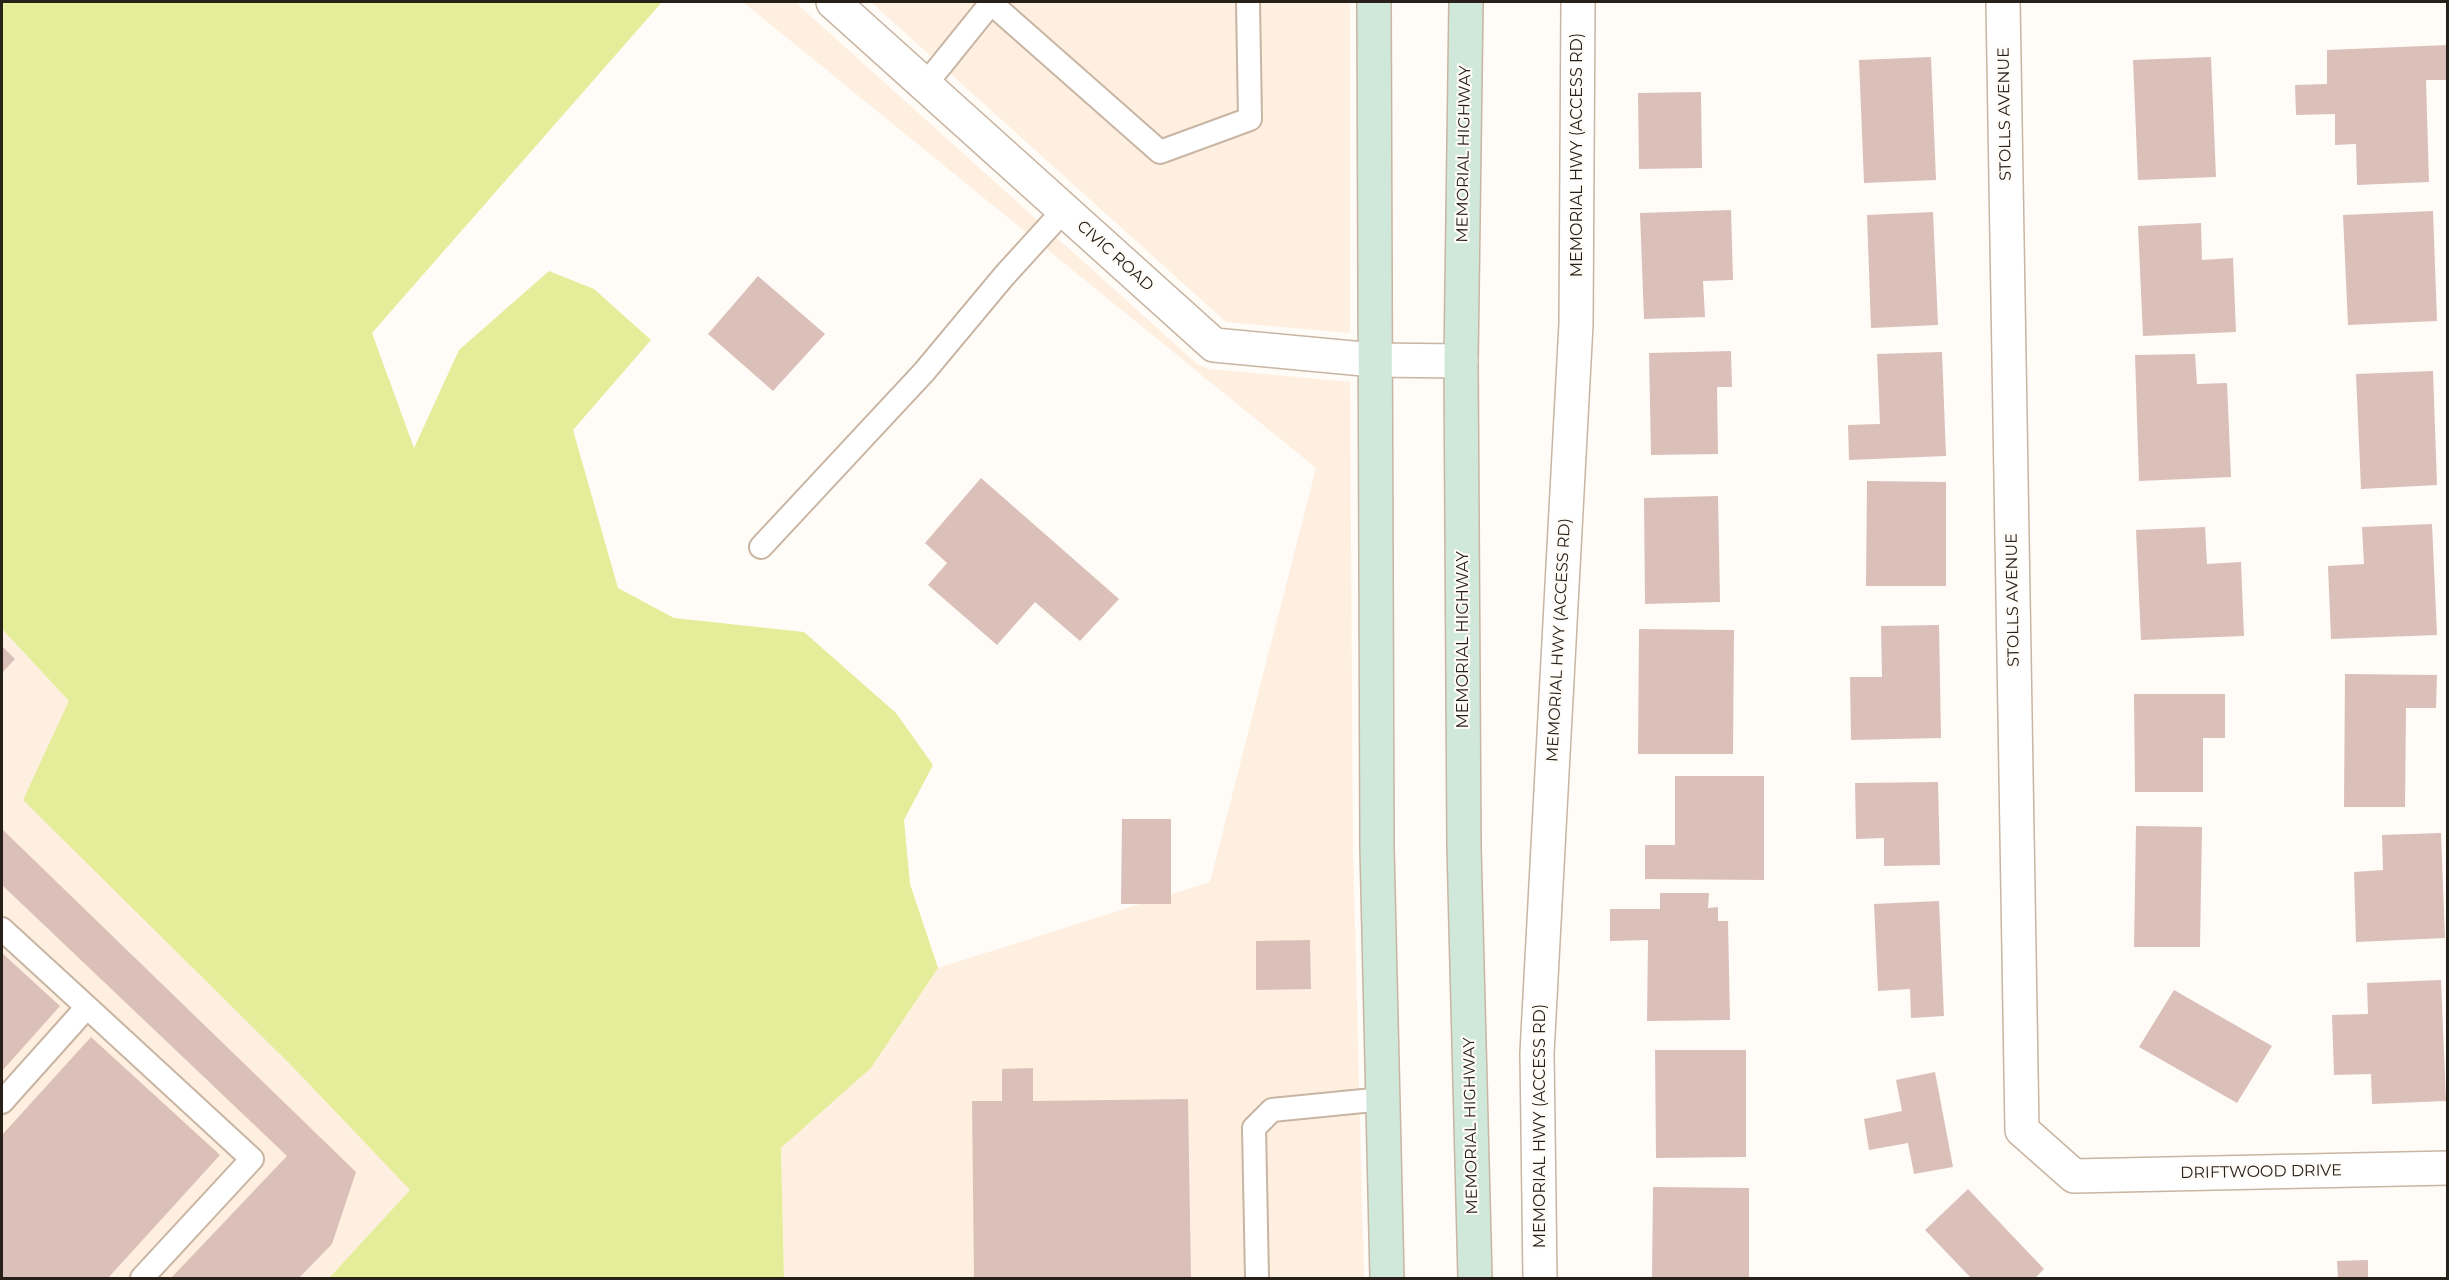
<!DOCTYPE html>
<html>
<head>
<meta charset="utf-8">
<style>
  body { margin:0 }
  #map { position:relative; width:2449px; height:1280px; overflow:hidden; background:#fffbf7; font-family:Montserrat,sans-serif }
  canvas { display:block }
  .frame { position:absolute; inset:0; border:3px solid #272019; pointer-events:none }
</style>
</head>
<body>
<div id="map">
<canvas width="2449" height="1280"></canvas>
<div class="frame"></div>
</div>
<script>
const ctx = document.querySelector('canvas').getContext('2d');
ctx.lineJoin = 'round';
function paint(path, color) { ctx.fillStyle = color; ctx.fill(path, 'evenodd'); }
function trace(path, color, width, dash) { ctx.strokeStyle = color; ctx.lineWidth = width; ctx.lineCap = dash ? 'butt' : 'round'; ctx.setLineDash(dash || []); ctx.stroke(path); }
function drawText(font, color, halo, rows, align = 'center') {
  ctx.font = font + ' Montserrat,sans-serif'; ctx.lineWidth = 4.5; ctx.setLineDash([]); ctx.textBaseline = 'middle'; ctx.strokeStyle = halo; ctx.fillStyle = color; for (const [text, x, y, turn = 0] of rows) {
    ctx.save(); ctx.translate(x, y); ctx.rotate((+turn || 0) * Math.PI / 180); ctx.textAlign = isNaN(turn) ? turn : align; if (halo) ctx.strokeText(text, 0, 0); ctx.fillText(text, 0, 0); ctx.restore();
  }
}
paint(new Path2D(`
  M743,2h52l402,362 12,5 141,13 3,468 11,428h-580l-3,-130 90,-80 67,-100 272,-86 106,-414z
  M871,2h479v331l-124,-11z
  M2,629l67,72 219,361 122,128 -81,88h-327z`), '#ffefe0');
paint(new Path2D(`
  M2,2h660l-290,331 42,115 45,-98 90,-79 45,18 57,51 -78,90 45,158 56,30 130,14 92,81 37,52 -29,55 6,64 28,84 -67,100 -90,80 3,130h-455l81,-88 -122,-128 -265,-262 46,-99 -67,-72z`), '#e6ed9a');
paint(new Path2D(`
  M2448,45v35h-22l3,102 -72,3 -1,-41 -21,1v-31l-39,1 -1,-30 32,-1v-34z
  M1931,57l5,123 -72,3 -5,-123z
  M2211,57l5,120 -78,3 -5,-120z
  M1701,92l1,76 -63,1 -1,-76z
  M1731,210l2,70 -30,1 2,36 -61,2 -4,-106z
  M2433,211l4,110 -89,4 -5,-110z
  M1933,212l5,113 -67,3 -4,-113z
  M2201,223l1,37 31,-2 3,74 -93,4 -5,-110z
  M758,276l67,58 -52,57 -65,-57z
  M1731,351l1,36h-15l1,67 -67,1 -2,-102z
  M1942,352l4,104 -97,4 -1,-35 32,-1 -3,-70z
  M2195,354l2,30 30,-1 4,94 -92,4 -4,-126z
  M2433,371l4,114 -76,4 -5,-115z
  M981,478l138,121 -39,42 -45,-39 -38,43 -69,-60 19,-22 -22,-20z
  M1867,481l79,1v104h-80z
  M1718,496l2,106 -75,2 -1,-106z
  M2432,524l5,111 -106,4 -3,-73 36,-2 -2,-37z
  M2205,527l2,37 34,-2 3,74 -103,4 -5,-110z
  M1939,625l2,113 -90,2 -1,-63h32l-1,-51z
  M1639,629l95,1 -1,124h-95z
  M2,646l13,13 -13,14z
  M2345,674l92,1 -1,33h-30l-1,99h-61z
  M2134,694h91v44h-22v54h-68z
  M1675,776h89v104l-119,-1v-34h30z
  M1938,782l2,83 -56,1v-28l-28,1 -1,-56z
  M1122,819h49v85h-50z
  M2136,826l66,1 -2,120h-66z
  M2,829l354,343 -24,72 -33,34h-128l116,-122 -285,-271z
  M2441,833l4,105 -89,4 -2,-70 29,-2 -1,-35z
  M1660,893h49l-1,15 10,-1v14h10l2,99 -83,1 1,-81 -38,1v-32h50z
  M1939,901l5,115 -33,2 -1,-29 -32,2 -4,-87z
  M1310,940l1,49 -55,1v-49z
  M2,953l58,53 -58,65z
  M2441,980l5,121 -74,3 -1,-30 -37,1 -2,-60 36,-1 -1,-31z
  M2174,990l98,56 -35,57 -98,-56z
  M91,1037l129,118 -112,123h-106v-143z
  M1655,1050h91v107l-90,1z
  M1033,1068v33l155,-2 3,179h-217l-2,-177h30v-32z
  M1935,1072l18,95 -39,7 -6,-31 -39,7 -5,-31 38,-8 -6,-31z
  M1653,1187l96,1v90h-97z
  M1968,1189l76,80 -9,9h-64l-46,-48z
  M2368,1260v18h-30l-1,-17z`), '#dbc0b9');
const lane = new Path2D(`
  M925,85l66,-82 169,149 90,-33 -2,-117
  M761,547l163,-175 80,-96 60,-66
  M2,929l85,78
  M2,1102l85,-95 165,152 -110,119
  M1257,1278l-3,-150 18,-18 111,-11`);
const street = new Path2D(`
  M833,2l381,343 160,15 87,1
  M2003,2l19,1128 52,46 374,-8
  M1540,1278l-3,-225 39,-729 2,-322`);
const secondary = new Path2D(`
  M1374,2l3,845 10,431
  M1466,2l-5,359 3,486 11,431`);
trace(lane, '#c8b5a3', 26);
trace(street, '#c8b5a3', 36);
trace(secondary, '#c8b5a3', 36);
trace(lane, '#fff', 22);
trace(street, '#fff', 33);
trace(secondary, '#cfe8d9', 33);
drawText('16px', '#272019', '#fffbf7', [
  ["STOLLS AVENUE",2005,114,-91],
  ["MEMORIAL HIGHWAY",1464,154,-89],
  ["MEMORIAL HWY (ACCESS RD)",1577,155,-90],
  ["CIVIC ROAD",1115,256,42],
  ["STOLLS AVENUE",2013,600,-91],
  ["MEMORIAL HIGHWAY",1463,640,-90],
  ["MEMORIAL HWY (ACCESS RD)",1559,640,-87],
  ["MEMORIAL HIGHWAY",1471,1126,-91],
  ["MEMORIAL HWY (ACCESS RD)",1540,1126,-90],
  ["DRIFTWOOD DRIVE",2261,1172,-1]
]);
</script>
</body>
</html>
